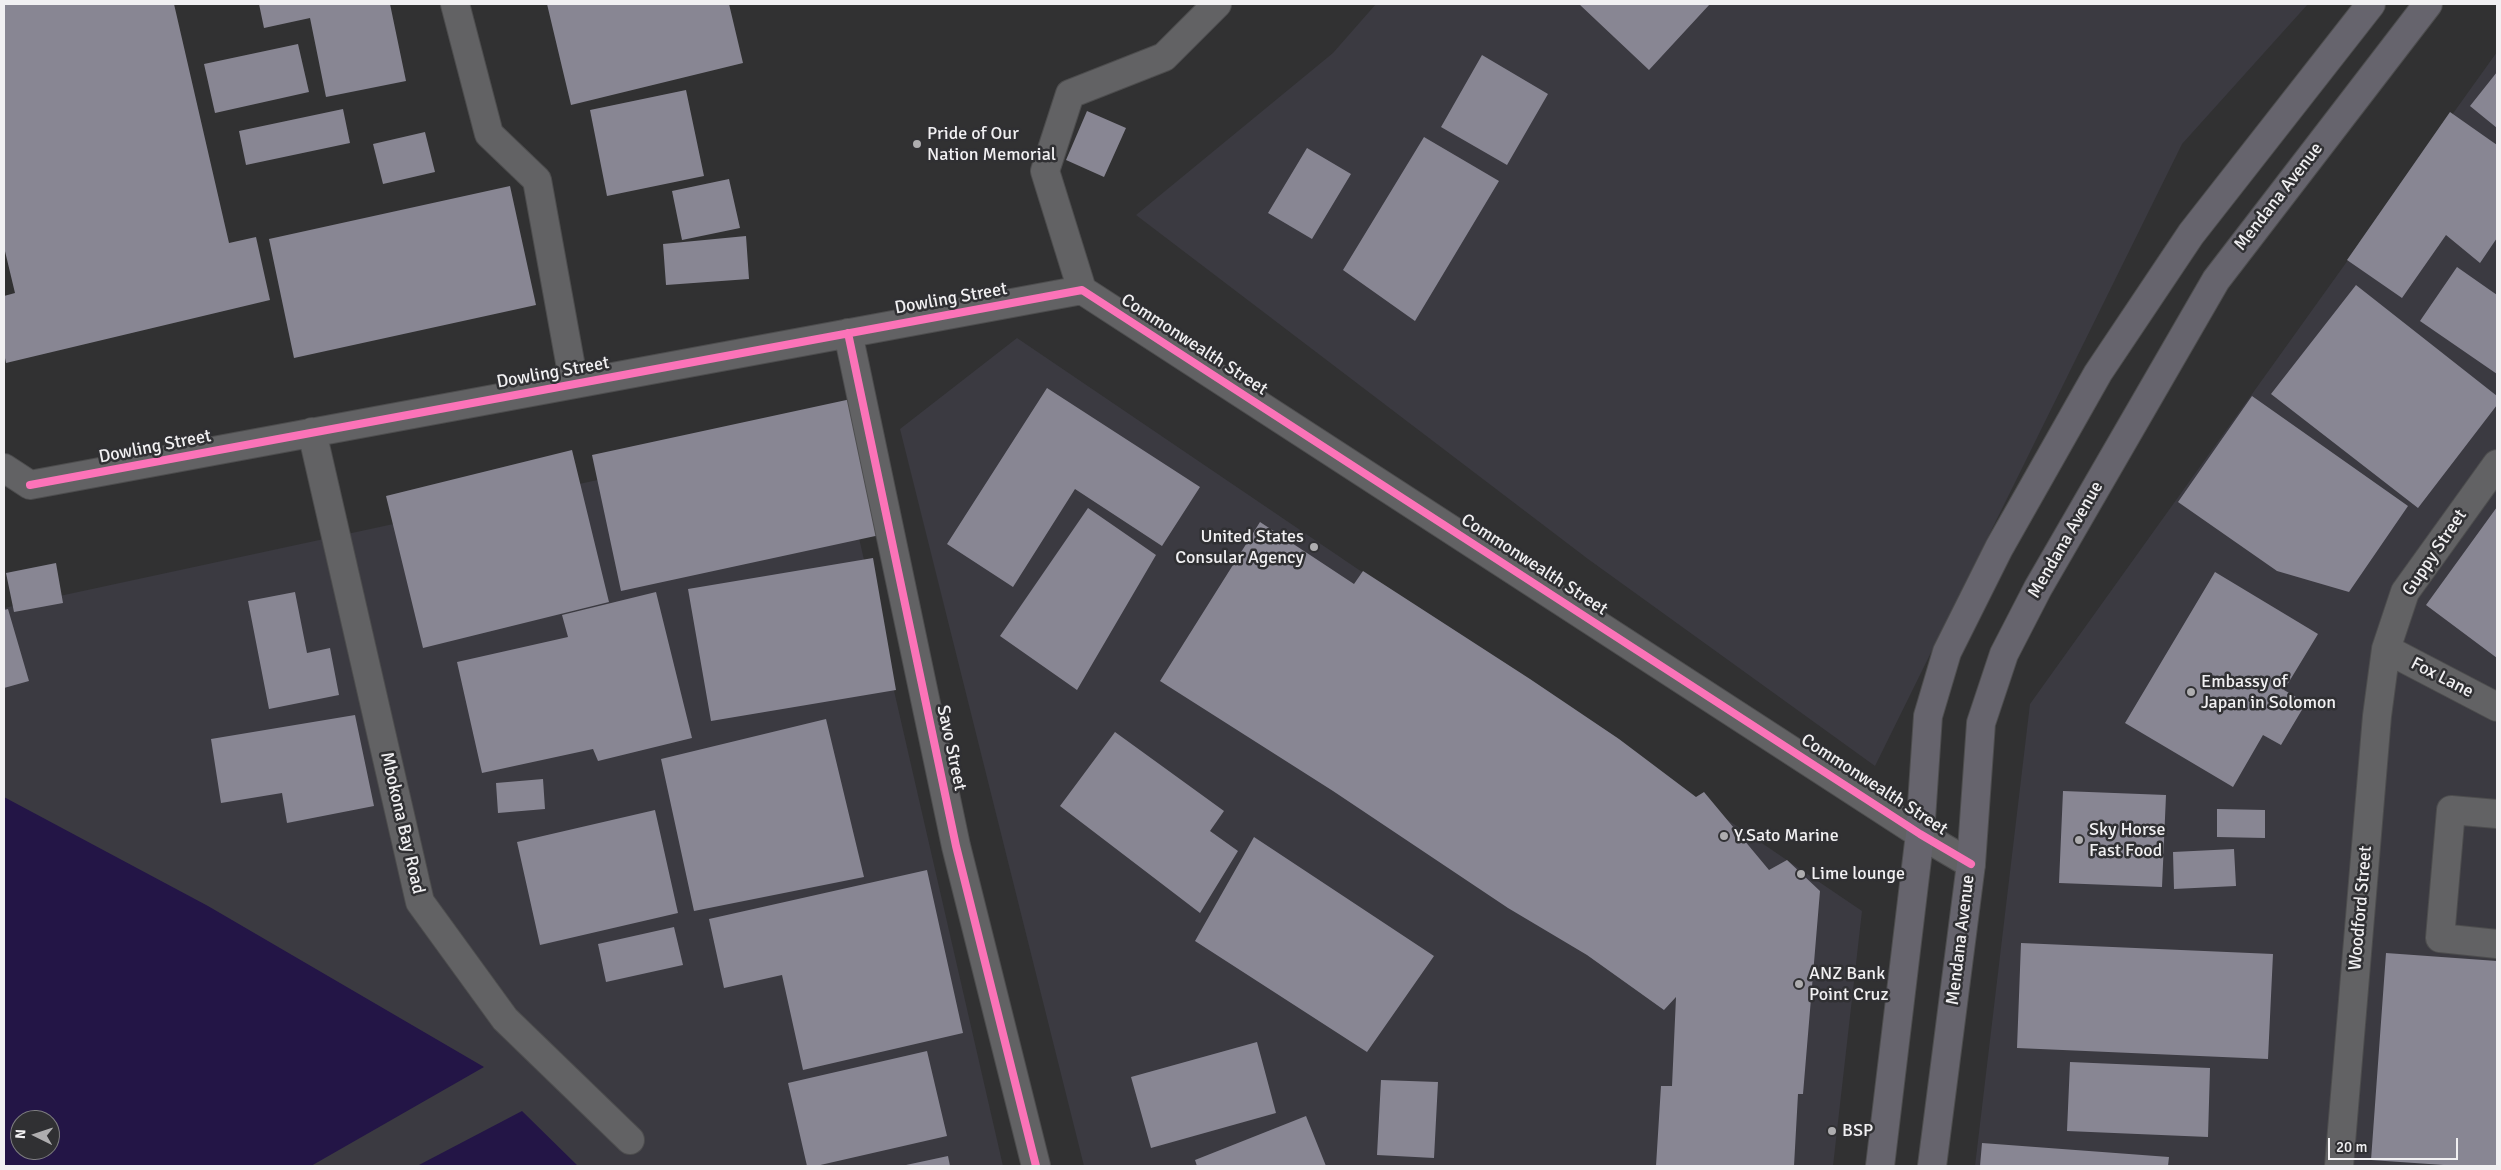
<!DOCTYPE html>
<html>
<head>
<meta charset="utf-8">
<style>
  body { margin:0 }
  #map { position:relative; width:2501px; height:1170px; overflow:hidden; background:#313132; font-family:Signika,sans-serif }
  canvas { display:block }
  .frame { position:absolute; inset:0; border:5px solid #f1f0f2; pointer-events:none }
  .north { position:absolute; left:10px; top:1110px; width:50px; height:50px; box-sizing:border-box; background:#303033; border:1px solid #7d7d7f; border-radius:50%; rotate:274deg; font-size:14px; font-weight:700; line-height:20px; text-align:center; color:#f1f0f2 }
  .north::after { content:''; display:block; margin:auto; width:18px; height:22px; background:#aeadaf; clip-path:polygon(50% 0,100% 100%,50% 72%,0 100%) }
  .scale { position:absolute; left:2328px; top:1138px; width:130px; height:22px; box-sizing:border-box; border:2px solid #f1f0f2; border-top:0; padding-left:6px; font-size:15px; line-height:18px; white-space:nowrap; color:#f1f0f2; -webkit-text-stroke:4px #303033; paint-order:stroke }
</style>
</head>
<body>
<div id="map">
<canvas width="2501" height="1170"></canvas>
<div class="frame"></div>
<div class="north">N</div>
<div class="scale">20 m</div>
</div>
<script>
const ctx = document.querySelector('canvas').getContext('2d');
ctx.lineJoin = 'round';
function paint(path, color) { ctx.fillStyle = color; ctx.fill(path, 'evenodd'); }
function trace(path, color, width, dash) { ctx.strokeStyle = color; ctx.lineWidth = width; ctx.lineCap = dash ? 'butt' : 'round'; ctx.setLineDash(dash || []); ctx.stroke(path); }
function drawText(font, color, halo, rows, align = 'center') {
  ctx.font = font + ' Signika,sans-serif'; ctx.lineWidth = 5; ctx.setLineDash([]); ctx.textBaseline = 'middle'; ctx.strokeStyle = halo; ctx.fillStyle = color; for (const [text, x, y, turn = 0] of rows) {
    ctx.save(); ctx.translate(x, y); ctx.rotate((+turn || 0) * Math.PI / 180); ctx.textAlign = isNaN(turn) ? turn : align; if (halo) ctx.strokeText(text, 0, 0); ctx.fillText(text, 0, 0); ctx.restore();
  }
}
paint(new Path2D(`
  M1376,4h932l-126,140 -307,622 -287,-207 -452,-344 197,-162z
  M2497,52v1114h-522l55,-462z
  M1017,338l845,573 -29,255h-749l-184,-737z
  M834,429l169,737h-999v-558zM20,1120h30v30h-30z`), '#3b3a41');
paint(new Path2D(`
  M4,797l204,109 276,161 -173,99h-307zM20,1120h30v30h-30z
  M522,1111l56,55h-161z`), '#231546');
paint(new Path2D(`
  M4,4h170l55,239 27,-6 14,63 -264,63 -2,-10v-57l11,-3 -11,-46z
  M259,4h131l16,77 -80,16 -16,-79 -46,10z
  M547,4h182l14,59 -172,42z
  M1579,4h131l-61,66z
  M298,44l11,48 -94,21 -11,-49z
  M1482,55l66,39 -41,71 -66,-38z
  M2497,72v56l-27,-22z
  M686,90l18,86 -97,20 -17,-86z
  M343,109l7,34 -104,22 -7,-34z
  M1087,111l39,17 -22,49 -38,-17z
  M2450,112l47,33v93l-17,25 -34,-28 -44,63 -55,-38z
  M425,132l10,40 -52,12 -10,-40z
  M1424,137l75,44 -84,140 -72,-51z
  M1307,148l44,26 -39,65 -44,-26z
  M729,179l11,49 -58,12 -10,-49z
  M510,186l26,119 -242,53 -25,-119z
  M746,236l3,43 -83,6 -3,-41z
  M2457,267l40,28v79l-77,-53z
  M2356,285l141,111v9l-79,103 -147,-114z
  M1047,388l153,99 -38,59 -87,-57 -62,98 -66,-43z
  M2252,396l156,110 -59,86 -72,-21 -99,-69z
  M851,399l29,136 -259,56 -29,-136z
  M572,450l37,152 -186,46 -37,-152z
  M2497,507v151l-71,-53z
  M1088,508l68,47 -79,135 -77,-54z
  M1260,522l94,62 9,-13 167,108 89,60 77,58 8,-5 65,78 18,-10 33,31 -17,203h-5l-4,72h-138l5,-80h11l4,-89 -12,13 -77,-55 -79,-47 -175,-117 -173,-110z
  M873,558l23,132 -185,31 -23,-132z
  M56,563l7,40 -49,9 -8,-39z
  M2215,572l103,62 -34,56 22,13 -25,42 -18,-10 -30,52 -108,-64z
  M295,592l12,61 23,-5 9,47 -70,14 -21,-108z
  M656,592l36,146 -94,23 -5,-12 -111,24 -25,-111 111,-25 -6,-22z
  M8,609l21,72 -25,7v-78z
  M355,715l19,91 -87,17 -5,-30 -61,10 -10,-64z
  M826,719l38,158 -170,34 -33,-152z
  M1115,732l109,79 -14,20 28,20 -38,62 -140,-107z
  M543,779l2,30 -47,4 -2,-30z
  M2063,791l103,4 -4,92 -103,-4z
  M2217,809l48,1v28l-48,-1z
  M655,810l23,103 -138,32 -23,-103z
  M1254,837l180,119 -67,96 -172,-111z
  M2234,849l2,37 -62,3 -1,-37z
  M927,870l36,163 -160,37 -21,-95 -58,13 -15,-69z
  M674,927l9,38 -77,17 -8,-38z
  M2021,943l252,11 -5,105 -251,-11z
  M2386,953l111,8v205h-39l-87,-6z
  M1257,1042l19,71 -125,35 -20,-71z
  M927,1051l20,85 -131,30h-9l-19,-83z
  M2070,1062l140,6 -2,69 -141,-6z
  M1381,1080l57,2 -4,76 -57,-3z
  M1306,1116l20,50h-129l-2,-6z
  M1982,1143l187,14 -1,9h-188z
  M948,1156l2,10h-44v-1z`), '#888693');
const minor = new Path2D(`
  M455,4l34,130 48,46 37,204
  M1082,290l838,544 51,30
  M1082,290l-37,-119 25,-77 94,-37 53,-53
  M848,333l108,513 80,320
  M312,432l108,470 85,117 125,121
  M4,468l26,17 1052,-195
  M2386,649l111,58
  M2497,814l-46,-4 -11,128 57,6
  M2339,1166l38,-450 9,-67 19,-57 92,-128`);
const major = new Path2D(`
  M1880,1166l40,-332 8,-118 19,-64 52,-104 99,-175 93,-139 180,-230
  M1932,1166l39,-302 10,-141 23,-69 34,-66 178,-308 212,-276`);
trace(minor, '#4d4d4e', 30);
trace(major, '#4d4d4e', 30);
trace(minor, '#626264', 28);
trace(major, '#66646d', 28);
trace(new Path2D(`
  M848,333l108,513 80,320
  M30,485l1052,-195 838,544 51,30`), '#fb73b8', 8);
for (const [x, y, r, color] of [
  [917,144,5,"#aeadaf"],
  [1314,547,5,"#aeadaf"],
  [2191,692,5,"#aeadaf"],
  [1724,836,5,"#aeadaf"],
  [2079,840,5,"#aeadaf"],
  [1801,874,5,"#aeadaf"],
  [1799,984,5,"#aeadaf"],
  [1832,1131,5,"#aeadaf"]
]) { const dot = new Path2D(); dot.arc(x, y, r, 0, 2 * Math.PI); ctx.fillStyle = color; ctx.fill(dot); trace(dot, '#303033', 2); }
drawText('18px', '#f1f0f2', '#303033', [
  ["Pride of Our",927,134],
  ["Nation Memorial",927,155],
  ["United States",1304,537,"right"],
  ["Consular Agency",1304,558,"right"],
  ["Embassy of",2201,682],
  ["Japan in Solomon",2201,703],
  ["Sky Horse",2089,830],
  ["Fast Food",2089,851],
  ["Y.Sato Marine",1734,836],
  ["Lime lounge",1811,874],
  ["ANZ Bank",1809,974],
  ["Point Cruz",1809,995],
  ["BSP",1842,1131]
], 'left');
drawText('18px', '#f1f0f2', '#303033', [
  ["Mendana Avenue",2279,197,-52],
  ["Dowling Street",951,299,-10],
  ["Commonwealth Street",1194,345,33],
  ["Dowling Street",553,373,-10],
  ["Dowling Street",155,447,-11],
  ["Mendana Avenue",2066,540,-60],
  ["Guppy Street",2435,553,-56],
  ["Commonwealth Street",1534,565,33],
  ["Fox Lane",2442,678,27],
  ["Savo Street",951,748,78],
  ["Commonwealth Street",1874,785,33],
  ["Mbokona Bay Road",402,823,77],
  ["Woodford Street",2361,908,-85],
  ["Mendana Avenue",1961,940,-83]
]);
</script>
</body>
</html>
